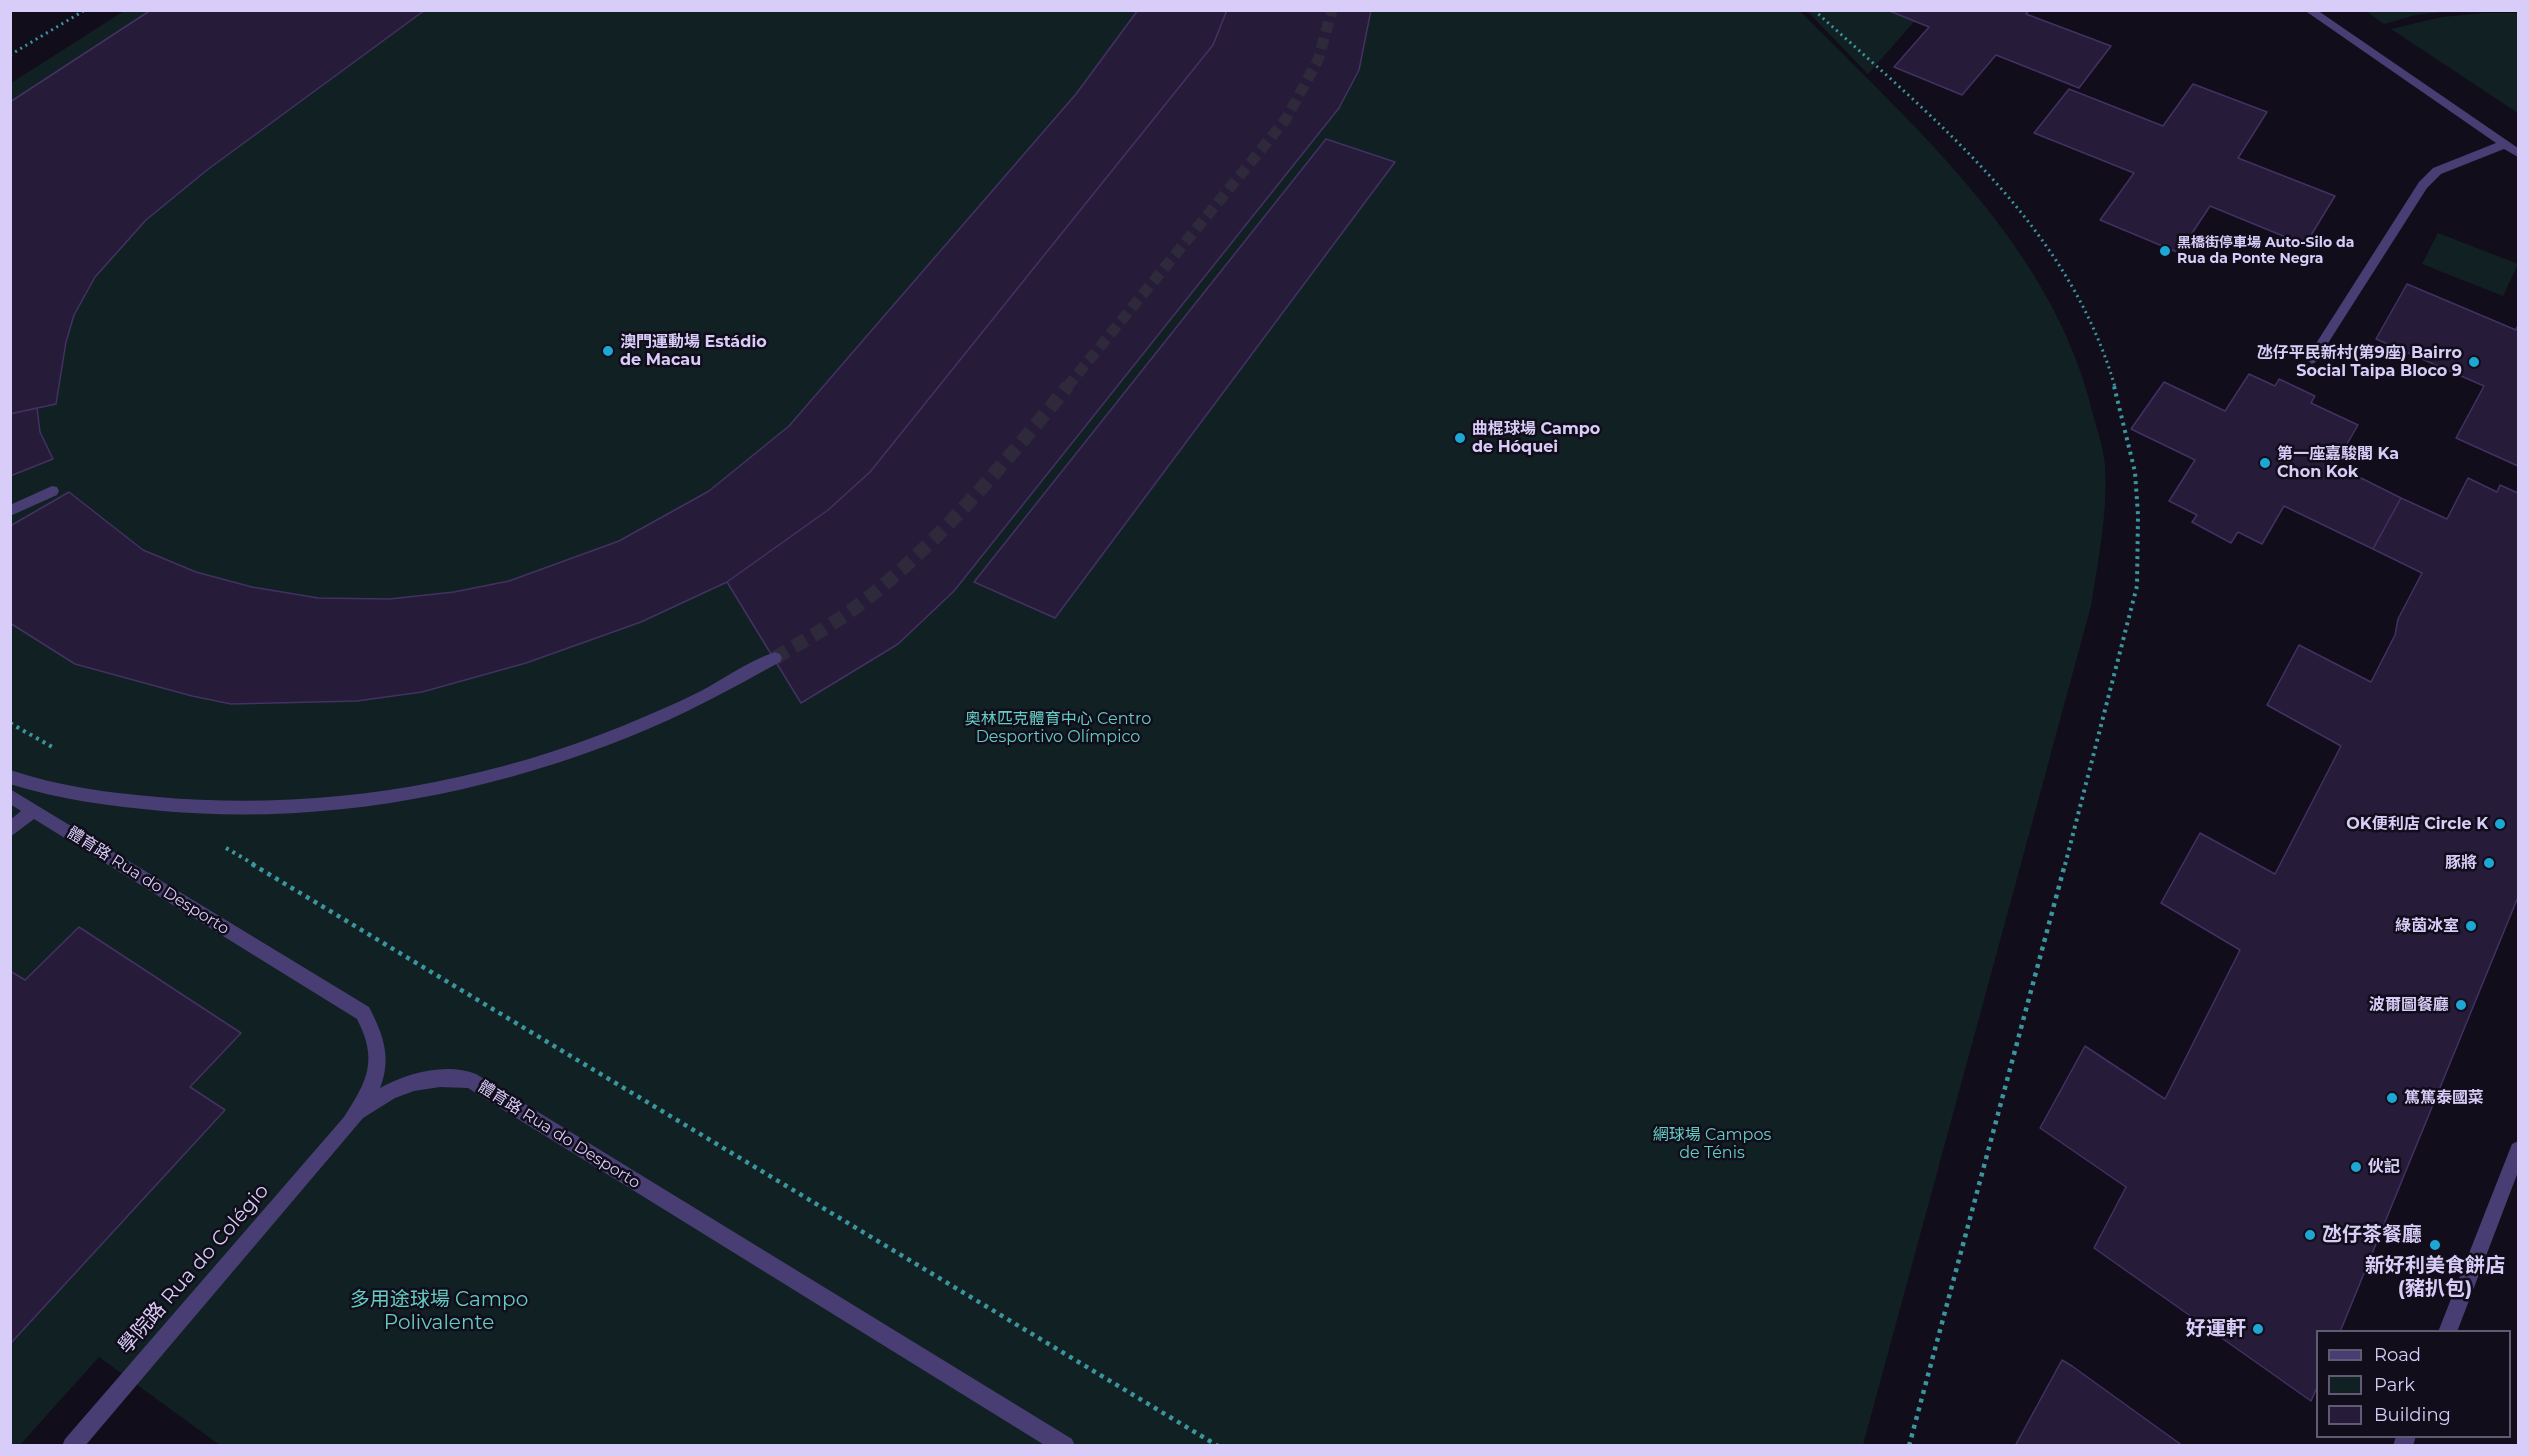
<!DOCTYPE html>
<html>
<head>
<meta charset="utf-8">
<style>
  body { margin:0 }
  #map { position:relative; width:2529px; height:1456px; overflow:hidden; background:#110d1a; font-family:Montserrat,sans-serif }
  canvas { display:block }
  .frame { position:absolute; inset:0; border:12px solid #d8cdf8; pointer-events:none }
  .legend { position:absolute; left:2316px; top:1330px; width:195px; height:108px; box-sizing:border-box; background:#110d1a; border:2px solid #615a73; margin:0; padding:8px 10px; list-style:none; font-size:18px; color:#d8cdf8 }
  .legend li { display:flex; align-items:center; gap:12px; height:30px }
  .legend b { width:30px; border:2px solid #615a73 }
</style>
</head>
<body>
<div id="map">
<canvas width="2529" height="1456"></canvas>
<div class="frame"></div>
<ul class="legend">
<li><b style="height:8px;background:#483e73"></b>Road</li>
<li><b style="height:16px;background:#112123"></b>Park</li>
<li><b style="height:16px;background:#261c39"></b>Building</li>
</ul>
</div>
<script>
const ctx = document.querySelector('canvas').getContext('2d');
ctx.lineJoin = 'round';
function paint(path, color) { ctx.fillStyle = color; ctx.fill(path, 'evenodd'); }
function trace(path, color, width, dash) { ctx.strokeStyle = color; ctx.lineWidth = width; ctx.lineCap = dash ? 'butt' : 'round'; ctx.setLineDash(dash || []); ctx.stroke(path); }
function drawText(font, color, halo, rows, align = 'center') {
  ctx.font = font + ' Montserrat,"Noto Sans SC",sans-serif'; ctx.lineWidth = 5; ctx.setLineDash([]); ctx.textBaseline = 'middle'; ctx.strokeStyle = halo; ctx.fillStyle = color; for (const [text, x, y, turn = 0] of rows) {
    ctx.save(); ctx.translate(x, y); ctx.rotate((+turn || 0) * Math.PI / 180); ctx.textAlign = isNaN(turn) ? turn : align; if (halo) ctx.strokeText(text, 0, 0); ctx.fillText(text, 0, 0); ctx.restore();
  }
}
paint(new Path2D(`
  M124,11h1676c117,119 255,237 294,407 4,15 10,32 11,48 3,47 -7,94 -14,140l-228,839 -1642,1 -122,-89 -79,88 -9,1v-1363z
  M1807,11h98l14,5 -51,58z
  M2366,11h86l-36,4 -32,9z
  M2484,13h34v100l-127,-84 51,-12z
  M2438,233l80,31 -15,32 -81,-32z`), '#112123');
const building = new Path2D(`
  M151,10h274l-218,160 -61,50 -51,57 -21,38 -8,27 -10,62 -46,10v-312z
  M1138,10h89l-14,35 -343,427 -42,38 -101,72 -86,40 -115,41 -104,29 -65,9 -126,3 -39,-8 -117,-32 -65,-41v-97l59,-34 74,58 53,22 56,15 66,11 71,1 65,-7 55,-11 110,-40 90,-50 80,-65 287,-332z
  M1227,10h144l-12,60 -20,38 -385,483 -56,53 -97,59 -74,-121 101,-72 42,-38 343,-427z
  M1887,10h142l-3,4 85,32 -32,42 -83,-33 -34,40 -68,-28 35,-40z
  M2193,84l74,28 -29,46 97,38 -30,49 -95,-39 -31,47 -79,-33 34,-47 -100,-40 35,-44 94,37z
  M1326,139l69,23 -340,456 -81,-36z
  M2407,284l109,46 2,-5v141l-62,-28 28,-52 -108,-47z
  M2249,374l26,12 4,-7 36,17 -4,7 47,22 -23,40 66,33 -28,51 -89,-43 -22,38 -24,-12 -7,11 -39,-21 5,-7 -28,-14 26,-41 -64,-31 33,-47 61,29z
  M37,408l3,24 13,27 -43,17v-62z
  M2468,478l29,14 3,-7 18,8v404l-178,435h-22v53l-7,16 -217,-153 32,-61 -86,-59 45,-82 80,53 75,-149 -79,-47 39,-70 75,41 66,-128 -74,-41 32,-60 72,37 24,-47 3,-16 24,-46 -49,-24 28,-51 46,21z
  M79,927l162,106 -51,54 35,23 -215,234v-373l15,9z
  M2062,1360l10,6 111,80h-168z`);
paint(building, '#261c39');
trace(building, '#423162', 1.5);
trace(new Path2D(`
  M1067,387l219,-268 32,-59 14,-50`), '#2f2a3b', 11, [11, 6]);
trace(new Path2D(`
  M775,658c30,-18 61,-35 89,-57 78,-61 141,-139 204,-215`), '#2f2a3b', 14, [14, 8]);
trace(new Path2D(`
  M1814,10c120,109 254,214 301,377
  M10,55l75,-45`), '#3b959e', 3, [2, 4]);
trace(new Path2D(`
  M10,723l44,25
  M226,848l29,17
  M2065,865l72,-279 1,-71 -3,-43 -21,-86`), '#3b959e', 4, [3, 4.5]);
trace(new Path2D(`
  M252,864l966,582
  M1909,1446l156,-582`), '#3b959e', 4.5, [4, 5]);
paint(new Path2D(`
  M2304,10h13l201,138v9l-14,-8 -63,25 -14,14 -111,174 -4,2 -6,-5 2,-3 111,-174 14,-14 63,-25z
  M52,486l5,1 2,4 -2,4 -47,21v-11z
  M775,652l5,2 2,4 -2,4c-49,27 -98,54 -151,75 -148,59 -307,88 -467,74 -51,-5 -102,-11 -152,-27v-14c48,16 98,23 148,27 156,14 316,-11 462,-70 26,-11 53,-22 79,-35 25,-13 49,-31 76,-40z
  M10,789l359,218c14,27 23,51 11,81 26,-15 67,-26 96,-14l596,365 3,7h-29l-578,-358 -28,-1 -26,4 -19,7 -32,20 -278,328h-23l3,-7 279,-322c24,-37 34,-57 13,-98l-323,-200 -24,18v-17l11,-9 -11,-7z
  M2518,1141v31l-61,160h-19l74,-188z
  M2396,1436h20l-3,10h-20z`), '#483e73');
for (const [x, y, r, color] of [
  [2165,251,6,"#1da7d5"],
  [608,351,6,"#1da7d5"],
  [2474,362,6,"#1da7d5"],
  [1460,438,6,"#1da7d5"],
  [2265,463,6,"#1da7d5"],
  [2500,824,6,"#1da7d5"],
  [2489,863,6,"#1da7d5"],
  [2471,926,6,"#1da7d5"],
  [2461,1005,6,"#1da7d5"],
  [2392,1098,6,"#1da7d5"],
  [2356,1167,6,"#1da7d5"],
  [2310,1235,6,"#1da7d5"],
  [2435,1245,6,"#1da7d5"],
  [2258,1329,6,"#1da7d5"]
]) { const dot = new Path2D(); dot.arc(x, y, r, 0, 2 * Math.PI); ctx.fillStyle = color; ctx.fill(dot); trace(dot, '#110d1a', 2); }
drawText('bold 14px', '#d8cdf8', '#110d1a', [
  ["黑橋街停車場 Auto-Silo da",2177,243],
  ["Rua da Ponte Negra",2177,259]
], 'left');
drawText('bold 16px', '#d8cdf8', '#110d1a', [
  ["澳門運動場 Estádio",620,342],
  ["de Macau",620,360],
  ["氹仔平民新村(第9座) Bairro",2462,353,"right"],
  ["Social Taipa Bloco 9",2462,371,"right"],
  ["曲棍球場 Campo",1472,429],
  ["de Hóquei",1472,447],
  ["第一座嘉駿閣 Ka",2277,454],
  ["Chon Kok",2277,472],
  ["OK便利店 Circle K",2488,824,"right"],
  ["豚將",2477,863,"right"],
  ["綠茵冰室",2459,926,"right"],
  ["波爾圖餐廳",2449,1005,"right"],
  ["篤篤泰國菜",2404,1098],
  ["伙記",2368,1167]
], 'left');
drawText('16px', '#64cdc3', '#110d1a', [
  ["奧林匹克體育中心 Centro",1058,719],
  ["Desportivo Olímpico",1058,737],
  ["網球場 Campos",1712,1135],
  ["de Ténis",1712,1153]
]);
drawText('16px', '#d8cdf8', '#110d1a', [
  ["體育路 Rua do Desporto",148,881,32],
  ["體育路 Rua do Desporto",559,1135,32]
]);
drawText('bold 20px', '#d8cdf8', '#110d1a', [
  ["氹仔茶餐廳",2322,1235],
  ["新好利美食餅店",2435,1266,"center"],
  ["(豬扒包)",2435,1289,"center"],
  ["好運軒",2246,1329,"right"]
], 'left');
drawText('20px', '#d8cdf8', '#110d1a', [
  ["學院路 Rua do Colégio",194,1269,-49]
]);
drawText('20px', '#64cdc3', '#110d1a', [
  ["多用途球場 Campo",439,1300],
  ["Polivalente",439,1323]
]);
</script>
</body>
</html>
